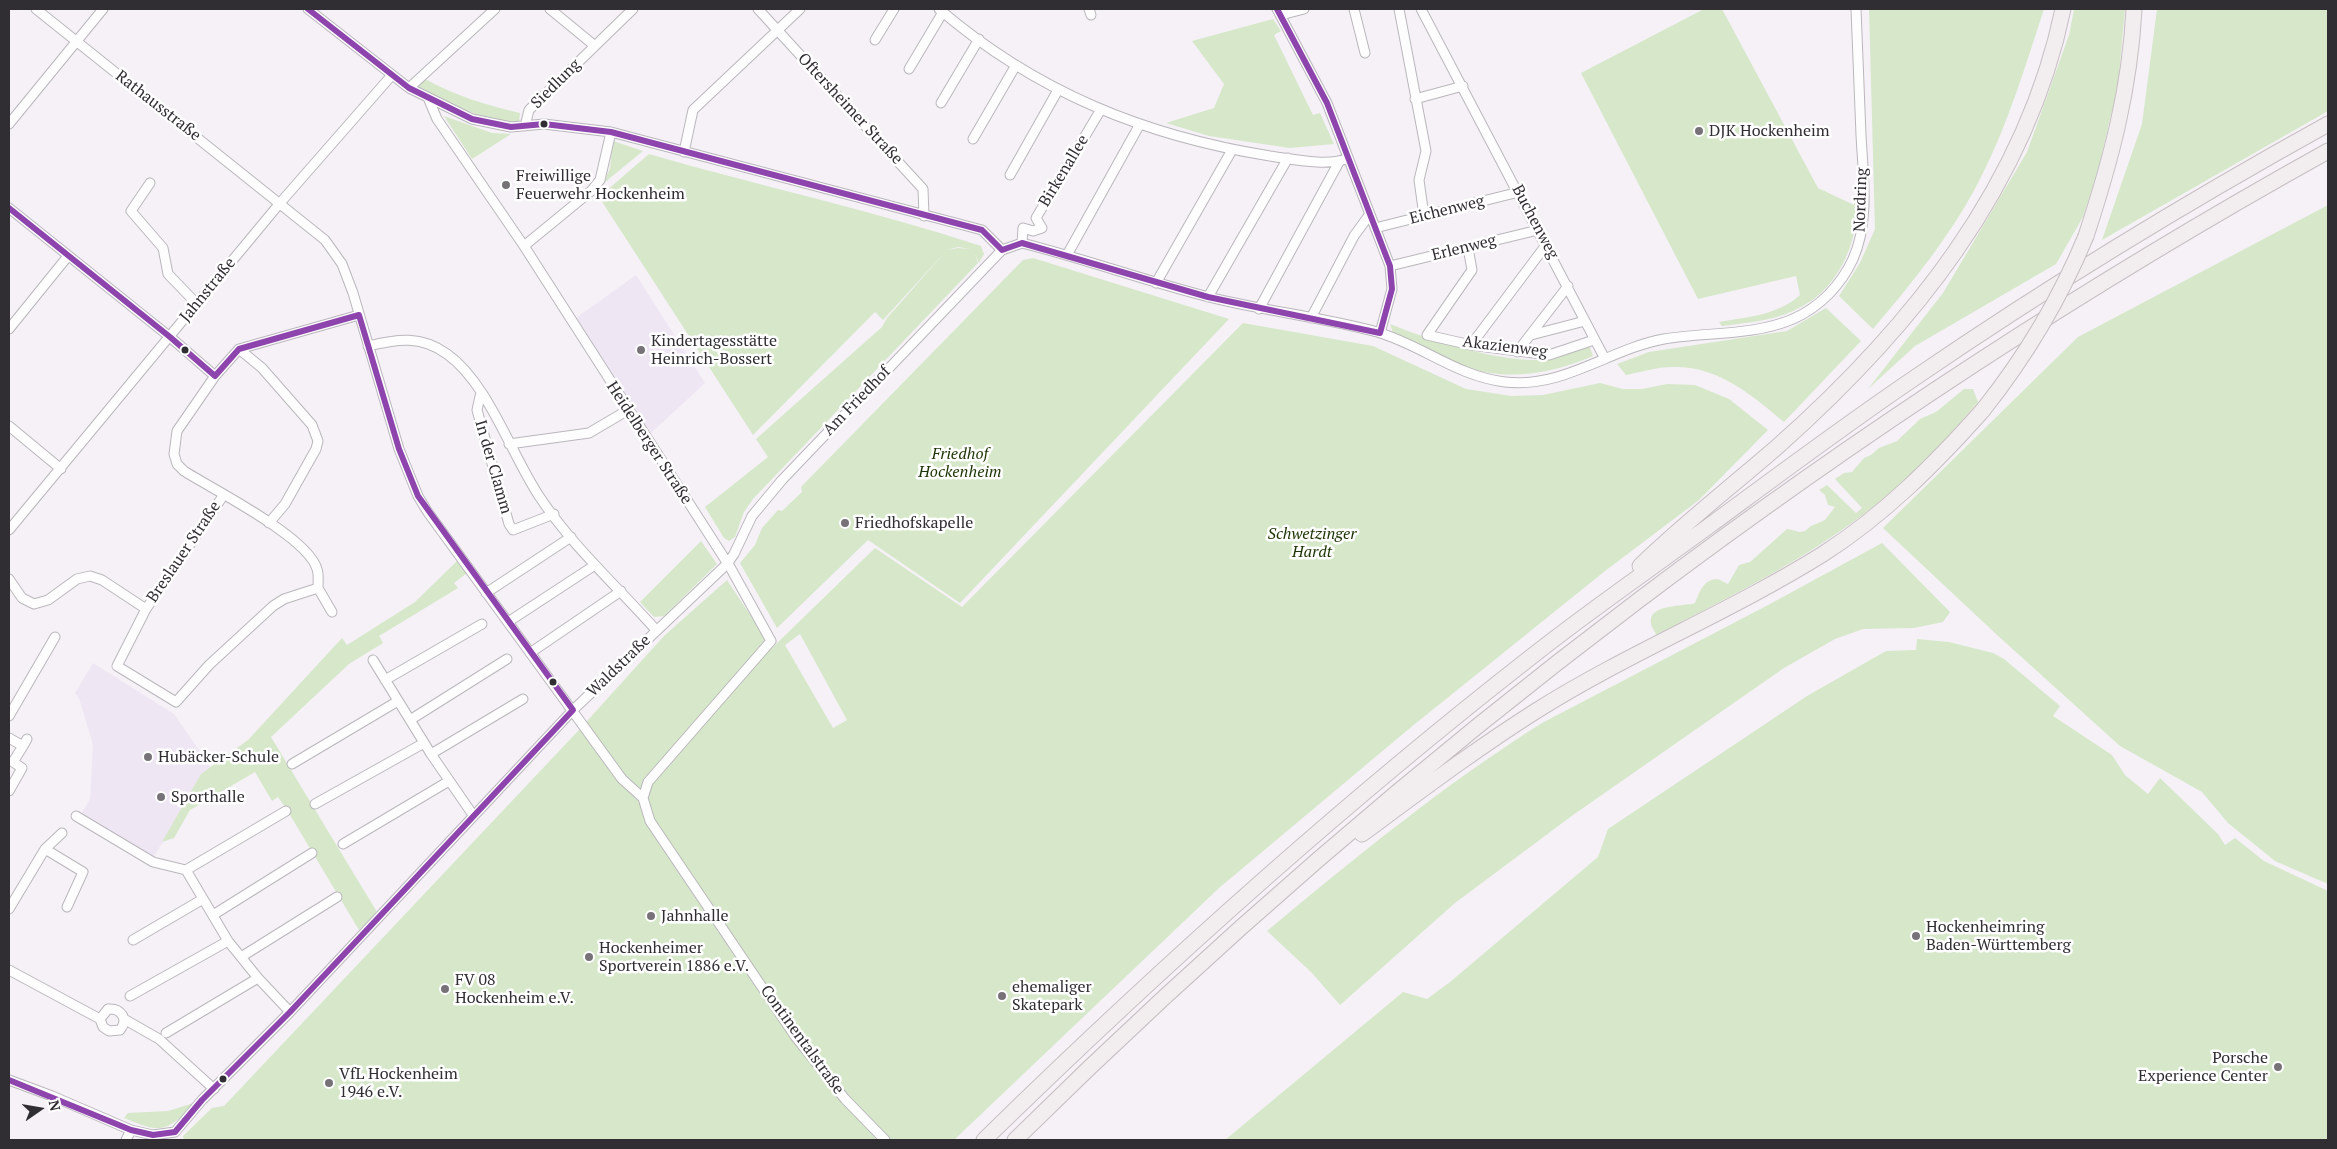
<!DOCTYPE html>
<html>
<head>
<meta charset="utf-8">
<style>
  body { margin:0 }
  #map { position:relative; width:2337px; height:1149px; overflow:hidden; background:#f5f1f7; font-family:"PT Serif",serif }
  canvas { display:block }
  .frame { position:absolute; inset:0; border:10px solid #312e33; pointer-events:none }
  .north { position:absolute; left:15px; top:1084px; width:50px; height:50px; -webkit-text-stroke:4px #fff; paint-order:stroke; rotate:77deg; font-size:14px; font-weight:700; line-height:20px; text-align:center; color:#312e33 }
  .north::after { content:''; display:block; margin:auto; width:18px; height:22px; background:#312e33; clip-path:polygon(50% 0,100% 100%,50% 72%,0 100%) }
</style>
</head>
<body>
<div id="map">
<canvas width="2337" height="1149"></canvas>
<div class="frame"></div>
<div class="north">N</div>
</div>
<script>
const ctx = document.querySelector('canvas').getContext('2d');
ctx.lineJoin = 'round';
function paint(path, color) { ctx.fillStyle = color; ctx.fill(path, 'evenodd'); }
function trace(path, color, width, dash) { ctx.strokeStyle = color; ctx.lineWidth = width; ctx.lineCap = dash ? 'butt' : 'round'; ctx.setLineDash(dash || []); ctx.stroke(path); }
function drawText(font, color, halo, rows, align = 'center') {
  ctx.font = font + ' "PT Serif",serif'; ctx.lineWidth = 5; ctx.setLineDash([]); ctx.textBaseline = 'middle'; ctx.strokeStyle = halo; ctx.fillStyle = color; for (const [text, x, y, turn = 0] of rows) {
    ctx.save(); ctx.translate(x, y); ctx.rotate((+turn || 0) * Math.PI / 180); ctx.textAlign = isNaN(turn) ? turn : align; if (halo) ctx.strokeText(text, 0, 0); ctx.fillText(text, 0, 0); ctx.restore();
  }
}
paint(new Path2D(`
  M636,275l69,108 -54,50 -75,-115z
  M93,663l81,51 38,55 -29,39 -30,50 -72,-44 9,-15 3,-54 -14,-47 -4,-5z`), '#efe6f4');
paint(new Path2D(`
  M1704,9h18l96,179 36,17v-9l4,2c0,46 -20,94 -65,113 -22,10 -47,12 -71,15l-3,-4c29,-5 59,-7 81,-27l-4,-19 -98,23 -117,-226z
  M1869,9h175c-18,55 -35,112 -61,164 -27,56 -70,109 -110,156l-34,-33 21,-33 15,-34z
  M2074,9h51l-7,76 -20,86 -15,46 -27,47 -141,82 -47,43 75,-96 84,-141 42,-117z
  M2157,9h171v102l-226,129 40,-116z
  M1273,19l8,12 -7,4 39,80 7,-2 14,31 -44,4 -81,-12 -43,-13 48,-15 10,-24 -32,-43z
  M425,79c30,17 62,26 95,34l-1,10 -37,-6 -66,-29z
  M444,116l48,17 19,1 -39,25z
  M613,141l30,10 -39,32 6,-15z
  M649,154c110,32 223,56 332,92l3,8 -5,9 -4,-9 3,9 -225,236 -9,13 -9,25 -6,4 -5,-3 -19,-31 63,-50 -12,-18 126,-112 5,-9 60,-68 11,-2 13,1 -13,-2 -11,3 -64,70 -8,-8 -122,123 -154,-238z
  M2328,205v679l-53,-23 -47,-38 -26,-31 -82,-46 -124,-112 -113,-106 195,-191z
  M1033,258l196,61 -269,284 -92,-63 -91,88 -37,-65 15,-18 7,-17 16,-18 4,1 20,-19 -1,-5 222,-227z
  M1826,308l35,33 -77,81c-32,-27 -67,-57 -112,-55 -15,0 -31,5 -46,8l-9,-11 32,-12 138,-21z
  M1243,323l130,23 93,43 45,7 32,-1 57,-12 23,6h19l25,-5 28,1 34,14 39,31 -69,70 -94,71 -195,157 -191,160 -265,252h-770l-1,-4 29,-28 12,-2 354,-375 86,-95 63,-56 45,68 103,-100 87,59zM800,634l47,86 -14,8 -48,-83z
  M1390,324c40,16 115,41 159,35 13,-2 27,-9 40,-14l4,11c-40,17 -84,26 -127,11 -25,-8 -49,-23 -73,-34z
  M1964,389h9l5,13c-27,32 -57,65 -89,92 -70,59 -152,99 -233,141 -1,-5 -4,-6 -5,-11 -4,-21 34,-17 44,-21 5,-11 8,-24 23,-24l10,5 11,-19 11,-3 37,-33 13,3 5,-1 6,-5 14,-6 10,-13 -7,-2 -3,-10 -6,-5 8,-5 29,28 6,-5 -27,-29 9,-6 8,-1 12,-14 7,-3 8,-7 18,-7 23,-22 16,-7z
  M701,541l16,23 -53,52 -10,1 -14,-15z
  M1882,543l68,69 -7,10 -29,6 -51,1 -28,10 -51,29 -211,147 -118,88 -115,102 -28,-32 -45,-42c89,-74 178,-147 275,-208l228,-119z
  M458,560l9,13 -13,10 4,5 -79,48 4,7 -34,21 -78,73 106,175 -18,18 -72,-120 -9,-13 -6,4 -17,-29 -65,38 -16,28 -12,4 39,-68 47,-34 94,-102 5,7 68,-43z
  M1917,639l32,3 44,11 11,6 56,47 -7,10 59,39 13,20 23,19 12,-16 58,56 7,11 10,-7 29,23 64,30v249h-1103l178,-148 24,7 23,-17 148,-125 10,-28 199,-133 79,-45 30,-1z
  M197,1102c-31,29 -33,33 -73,16l4,-5 40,-2z`), '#d6e8c9');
const minor = new Path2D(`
  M36,9l289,231 17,24 11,29 46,156 19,47 9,15 195,268 21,19 7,23 145,215 50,63 40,41
  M308,9l101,79 63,31 39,8 33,-3 67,8 371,98 20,20
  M550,9l45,37
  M758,9l165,180 1,27
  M939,9c97,83 206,127 331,147 22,3 59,11 78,2
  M1089,9l2,6
  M1277,9l50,94 63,163 2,23 -12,44
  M1354,9l11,44
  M1399,9l27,142 -7,29 5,36
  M1421,9l184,350
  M1281,15l23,-6
  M875,40l19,-31
  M909,69l34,-57
  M409,88l86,-79
  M1415,99l48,-13
  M429,100l8,19 87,127 206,321 41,74 -123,141 -5,16
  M941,103l38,-64
  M9,124l94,-115
  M525,126l4,-16 104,-101
  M973,139l43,-74
  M684,152l9,-42 107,-101
  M1010,175l48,-85
  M150,183l-19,28 32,37 5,26 28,29
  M9,208l161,129 45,39
  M1375,228l144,-36
  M1022,243l1,-15 10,3 9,-3 -6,-10 64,-107
  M524,246l67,-55 9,-11 11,-48
  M1468,248l4,22 -45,65 44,10 78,10 45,-15
  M1067,255l73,-131
  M1390,266l148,-36
  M1156,283l76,-133
  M1208,297l80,-139
  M1259,309l80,-147
  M1311,318l43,-82 16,-22
  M9,329l59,-73
  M1531,335l54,-14
  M1471,345l75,-100
  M368,346c29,-7 53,-11 79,8 41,29 64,100 92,142 33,50 78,90 117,134
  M239,349l23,19 50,57 6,16 -2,8 -31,55 -16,19
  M1517,352l51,-66
  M481,392l-4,18 32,114 4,6 41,-16
  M9,426l52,43
  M509,444l80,-11 39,-23
  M9,530l271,-327 112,-128
  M9,579l13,19 12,6 14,-4 29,-21 13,-3 12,4 44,29 -29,57 59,36 33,-37 64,-59 11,-7 34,-11c0,-6 1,-14 -1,-19 -9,-32 -103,-79 -133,-98l-7,-7 -3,-10 3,-23 38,-55 24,-27 120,-34
  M318,588l14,24
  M486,593l85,-56
  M146,609l77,-113
  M508,622l87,-57
  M530,653l91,-62
  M373,660l58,94 42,61
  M385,680l97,-56
  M9,716l46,-79
  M410,720l97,-61
  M9,738l14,8 4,-7
  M431,754l92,-55
  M292,764l106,-63
  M9,791l13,-23 -9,-6 10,-16
  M315,804l109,-61
  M76,816l77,46 33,8 42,71 30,37 32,34
  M343,844l106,-63
  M45,849l38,23 -16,35
  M186,870l100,-59
  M9,909l36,-60 17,-16
  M213,915l99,-62
  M133,940l70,-41
  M241,957l96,-60
  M9,970l91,49 3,8 6,4 11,-1c9,-11 1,-22 -12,-21l-8,10
  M130,996l98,-55
  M124,1019l35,20 55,50
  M166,1033l92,-55
  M9,1080l43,16 79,34 22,5 22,-3 27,-32 88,-88 283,-302 154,-146 7,-10 18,-38 30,-36 220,-230 20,-7c63,16 124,38 187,54 55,14 113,20 168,35 45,13 79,44 128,50 58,7 104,-33 159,-43 42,-7 89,-3 129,-20 27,-12 48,-34 60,-60 17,-38 10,-84 8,-124 -2,-42 -3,-84 -5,-126
  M126,1140l5,-10`);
const motorway = new Path2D(`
  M2086,236c25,-76 44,-147 48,-227
  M1640,566c43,-42 91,-79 137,-119 133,-118 249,-260 286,-438
  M1362,834c57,-42 114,-85 174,-123 92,-58 194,-99 287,-157 61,-39 112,-90 160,-144
  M984,1140c174,-170 355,-333 547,-483 58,-46 118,-87 178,-131 68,-50 136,-101 207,-149 133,-91 271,-175 412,-253
  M1015,1140c391,-386 832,-722 1313,-989`);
trace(minor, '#bab7bc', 11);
trace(motorway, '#c7bfc3', 17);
trace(minor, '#fefdfe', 9);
trace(motorway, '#f2edee', 15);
const motorwayBridge = new Path2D(`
  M1983,410c43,-54 77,-111 103,-174`);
trace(motorwayBridge, '#c7bfc3', 17, []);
trace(motorwayBridge, '#f2edee', 15);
trace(new Path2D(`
  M308,9l101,79 63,31 39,8 33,-3 67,8 371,98 20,20 20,-7 186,54 172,36 12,-44 -2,-23 -63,-163 -50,-94
  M9,208l161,129 45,39 24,-27 120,-34 40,134 19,47 155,214 -283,302 -88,88 -27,32 -22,3 -22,-5 -122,-50`), '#8e44ad', 6);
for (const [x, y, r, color] of [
  [544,124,4.5,"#312e33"],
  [1699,131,5,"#767278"],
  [506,185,5,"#767278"],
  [185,350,4.5,"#312e33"],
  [641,350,5,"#767278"],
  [845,523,5,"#767278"],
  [553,682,4.5,"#312e33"],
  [148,757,5,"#767278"],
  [161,797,5,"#767278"],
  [651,916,5,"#767278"],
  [1916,936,5,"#767278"],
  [589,957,5,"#767278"],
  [445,989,5,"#767278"],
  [1002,996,5,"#767278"],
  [2278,1067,5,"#767278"],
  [223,1079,4.5,"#312e33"],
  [329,1083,5,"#767278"]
]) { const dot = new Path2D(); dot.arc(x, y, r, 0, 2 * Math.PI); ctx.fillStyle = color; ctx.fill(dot); trace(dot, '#fff', 2); }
drawText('16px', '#312e33', '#fff', [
  ["Siedlung",556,84,-45],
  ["Rathausstraße",158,106,38],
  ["Oftersheimer Straße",850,109,47],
  ["Birkenallee",1064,171,-59],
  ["Nordring",1861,200,-88],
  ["Eichenweg",1447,210,-14],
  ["Buchenweg",1535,222,62],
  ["Erlenweg",1464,248,-14],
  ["Jahnstraße",208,290,-51],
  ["Akazienweg",1505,347,7],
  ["Am Friedhof",857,401,-46],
  ["Heidelberger Straße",649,443,57],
  ["In der Clamm",493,467,74],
  ["Breslauer Straße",184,552,-56],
  ["Waldstraße",619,666,-44],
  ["Continentalstraße",802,1040,54]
]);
drawText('16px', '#312e33', '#fff', [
  ["DJK Hockenheim",1709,131],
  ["Freiwillige",516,176],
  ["Feuerwehr Hockenheim",516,194],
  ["Kindertagesstätte",651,341],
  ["Heinrich-Bossert",651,359],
  ["Friedhofskapelle",855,523],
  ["Hubäcker-Schule",158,757],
  ["Sporthalle",171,797],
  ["Jahnhalle",661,916],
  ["Hockenheimring",1926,927],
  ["Baden-Württemberg",1926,945],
  ["Hockenheimer",599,948],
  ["Sportverein 1886 e.V.",599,966],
  ["FV 08",455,980],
  ["Hockenheim e.V.",455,998],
  ["ehemaliger",1012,987],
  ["Skatepark",1012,1005],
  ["Porsche",2268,1058,"right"],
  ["Experience Center",2268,1076,"right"],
  ["VfL Hockenheim",339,1074],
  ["1946 e.V.",339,1092]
], 'left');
drawText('italic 16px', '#1d3405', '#fff', [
  ["Friedhof",960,454],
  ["Hockenheim",960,472],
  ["Schwetzinger",1312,534],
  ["Hardt",1312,552]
]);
</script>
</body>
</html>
